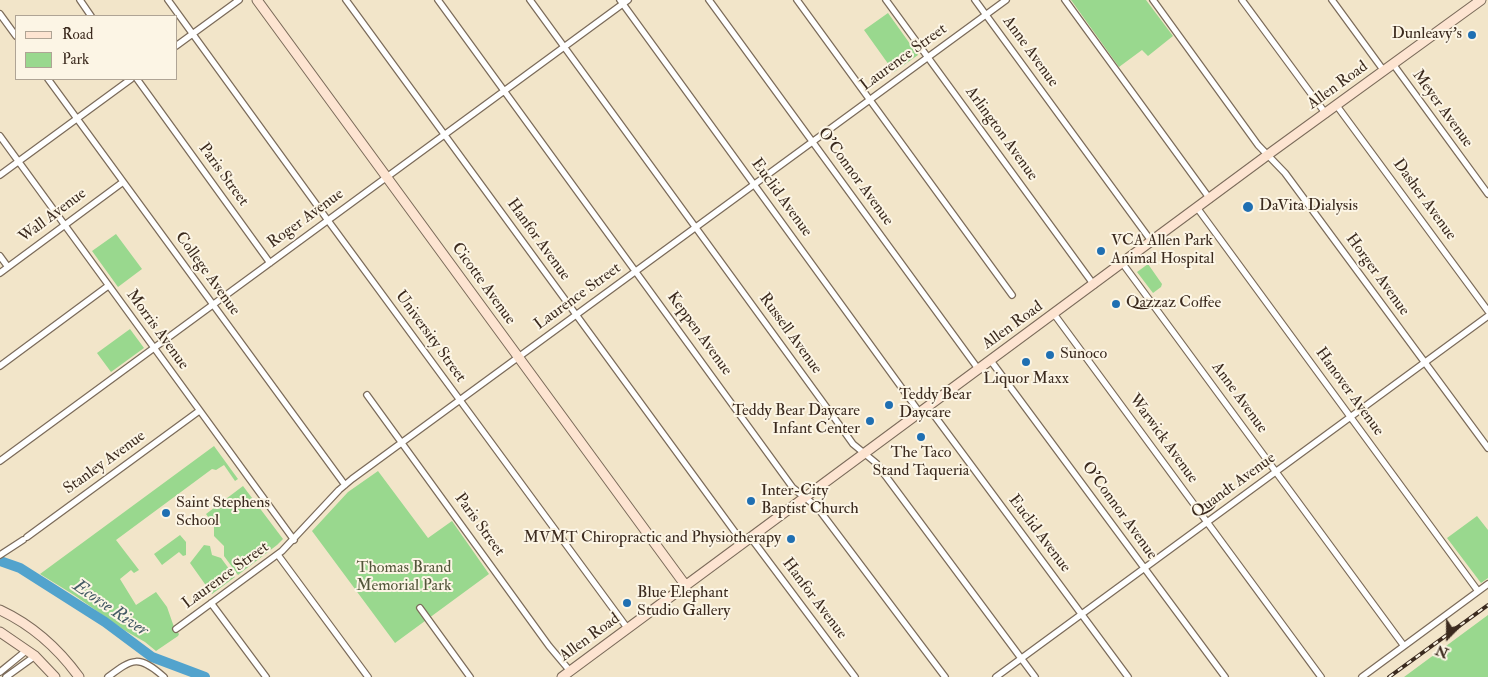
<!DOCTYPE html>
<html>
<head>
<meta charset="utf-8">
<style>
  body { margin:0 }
  #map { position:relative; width:1488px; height:677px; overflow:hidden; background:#f2e5c9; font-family:"IM FELL Double Pica",serif }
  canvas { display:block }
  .legend { position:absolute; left:15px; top:15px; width:162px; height:65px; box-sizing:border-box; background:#fcf5e5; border:1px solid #afa495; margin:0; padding:6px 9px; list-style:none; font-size:15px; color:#3b2a1e }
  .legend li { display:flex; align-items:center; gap:10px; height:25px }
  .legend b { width:25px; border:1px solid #afa495 }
  .north { position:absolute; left:1423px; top:612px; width:50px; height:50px; -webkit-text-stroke:4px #fcf5e5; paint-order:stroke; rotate:202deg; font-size:14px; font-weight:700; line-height:20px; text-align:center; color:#3b2a1e }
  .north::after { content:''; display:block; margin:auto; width:18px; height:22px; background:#3b2a1e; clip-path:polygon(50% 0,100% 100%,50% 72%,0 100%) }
</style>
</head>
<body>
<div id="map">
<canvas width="1488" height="677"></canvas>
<ul class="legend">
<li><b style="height:6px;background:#fde4d1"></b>Road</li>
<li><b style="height:14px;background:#99d88e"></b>Park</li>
</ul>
<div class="north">N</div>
</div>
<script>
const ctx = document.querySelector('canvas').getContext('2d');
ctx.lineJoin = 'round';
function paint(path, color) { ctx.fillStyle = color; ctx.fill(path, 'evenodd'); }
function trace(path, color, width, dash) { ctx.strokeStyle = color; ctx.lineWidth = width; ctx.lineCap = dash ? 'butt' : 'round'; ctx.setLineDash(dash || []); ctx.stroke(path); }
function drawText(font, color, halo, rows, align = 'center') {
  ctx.font = font + ' "IM FELL Double Pica",serif'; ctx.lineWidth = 4; ctx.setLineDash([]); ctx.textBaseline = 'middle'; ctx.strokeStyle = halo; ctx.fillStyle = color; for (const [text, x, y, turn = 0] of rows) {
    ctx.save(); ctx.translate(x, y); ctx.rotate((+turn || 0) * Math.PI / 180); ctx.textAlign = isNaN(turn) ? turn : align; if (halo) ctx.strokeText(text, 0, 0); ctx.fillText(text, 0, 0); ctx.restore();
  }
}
paint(new Path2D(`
  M1071,0h75l27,36 -25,20 -6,-6 -23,17z
  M888,13l30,42 -24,17 -30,-42z
  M116,234l26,35 -24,18 -26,-36z
  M1148,264l14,20 -1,3 -8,6 -16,-21z
  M130,329l14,19 -33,24 -14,-19z
  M214,446l24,33 -3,2 -11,-16 -8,5 -4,-1 -96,71 23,30 -5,3 -3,-3 -11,9 16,26 20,-13 11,15 7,20 5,7 -1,2 -22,15 -11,-9 -21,-12 -50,-35 -34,-21z
  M378,471l50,67 24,-17 37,53 -94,69 -83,-112 36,-39z
  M243,486l40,53 -6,6 -39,30 -14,-19v-10l-10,-10v-11l-8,-11z
  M1477,516l11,14v48l-7,5 -34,-45z
  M180,535l6,7v13l-3,1 -4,-4 -17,13 -8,-11z
  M204,545l6,1 2,9 9,3 14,19 -23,17 -22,-31z
  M1488,615v62h-84z`), '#99d88e');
trace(new Path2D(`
  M0,561l20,7 85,54 47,35 53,20`), '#52a3cd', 10);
const street = new Path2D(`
  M80,0l11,16
  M168,0l164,226 296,403
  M346,0l397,543
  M438,0l355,488 24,19 128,170
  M530,0l308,423 15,21 23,19 159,214
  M620,0l300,413
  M709,0l270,370
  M797,0l215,295
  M886,0l208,285
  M975,0l177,242
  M1065,0l145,199
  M1153,0l105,145 27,28 203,275
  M1242,0l84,114
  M1332,0l52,71
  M0,14l16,22
  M176,46l63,-46
  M1393,64l95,130
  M48,79l297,406
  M137,79l133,184
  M1337,106l151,205
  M0,136l294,404
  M0,175l131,-96
  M1198,209l280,382
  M0,256l8,11
  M1123,264l281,382
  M0,273l123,-91
  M1054,314l267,363
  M991,361l234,316
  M0,366l108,-80
  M367,395l182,251 21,25
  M928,407l200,270
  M0,461l628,-461
  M27,537l172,-126
  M751,538l104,139
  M0,555l23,-15
  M278,555l90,122
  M211,603l55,74
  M420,608l50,69
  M176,629l106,-78 57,-61 13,-11 654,-479
  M0,672l27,-22
  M6,677l29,-21
  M108,677c25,-19 31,-22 56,0
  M996,677l492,-361
  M1362,677l126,-93`);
const secondary = new Path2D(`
  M257,0l429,586
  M0,610c32,15 58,38 79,67
  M0,632l35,24 20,21
  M562,677l711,-526 208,-151`);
trace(street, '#7b6b5a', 8);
trace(secondary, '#7b6b5a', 11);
trace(street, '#fff', 5.5);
trace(secondary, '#fde4d1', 9);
const rail = new Path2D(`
  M1389,677l99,-72`);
trace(rail, '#3b2a1e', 4);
trace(rail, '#fcf5e5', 2, [5.5]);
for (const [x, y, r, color] of [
  [1472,35,5,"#1f6fb2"],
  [1248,207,6,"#1f6fb2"],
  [1101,251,5,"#1f6fb2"],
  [1116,304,5,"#1f6fb2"],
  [1050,355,5,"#1f6fb2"],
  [1026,362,5,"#1f6fb2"],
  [889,405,5,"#1f6fb2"],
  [870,421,5,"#1f6fb2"],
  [921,437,5,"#1f6fb2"],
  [751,501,5,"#1f6fb2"],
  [166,513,5,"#1f6fb2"],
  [791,539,5,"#1f6fb2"],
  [627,603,5,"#1f6fb2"]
]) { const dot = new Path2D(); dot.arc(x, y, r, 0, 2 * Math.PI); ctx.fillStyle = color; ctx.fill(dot); trace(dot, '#fcf5e5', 2); }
drawText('16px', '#3b2a1e', '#fcf5e5', [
  ["Dunleavy’s",1462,35,"right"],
  ["DaVita Dialysis",1259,207],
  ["VCA Allen Park",1111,242],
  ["Animal Hospital",1111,260],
  ["Qazzaz Coffee",1126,304],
  ["Sunoco",1060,355],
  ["Liquor Maxx",1026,380,"center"],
  ["Teddy Bear",899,396],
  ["Daycare",899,414],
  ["Teddy Bear Daycare",860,412,"right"],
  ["Infant Center",860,430,"right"],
  ["The Taco",921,454,"center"],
  ["Stand Taqueria",921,472,"center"],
  ["Inter-City",761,492],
  ["Baptist Church",761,510],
  ["Saint Stephens",176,504],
  ["School",176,522],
  ["MVMT Chiropractic and Physiotherapy",781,539,"right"],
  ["Blue Elephant",637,594],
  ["Studio Gallery",637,612]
], 'left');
drawText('16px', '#3b2a1e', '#fcf5e5', [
  ["Anne Avenue",1030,52,54],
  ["Laurence Street",904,58,-36],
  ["Allen Road",1338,86,-36],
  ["Meyer Avenue",1442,109,54],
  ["Arlington Avenue",1001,134,54],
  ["Paris Street",223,175,54],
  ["O'Connor Avenue",855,177,54],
  ["Euclid Avenue",781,198,54],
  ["Dasher Avenue",1424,200,54],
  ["Wall Avenue",53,216,-37],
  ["Roger Avenue",306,219,-36],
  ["Hanfor Avenue",538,240,54],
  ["College Avenue",207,274,54],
  ["Horger Avenue",1377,275,54],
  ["Cicotte Avenue",483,284,54],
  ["Laurence Street",578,297,-36],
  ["Allen Road",1013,326,-36],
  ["Morris Avenue",157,330,54],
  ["Keppen Avenue",699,334,54],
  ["Russell Avenue",790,334,54],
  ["University Street",430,337,54],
  ["Hanover Avenue",1349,392,54],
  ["Anne Avenue",1239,398,54],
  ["Warwick Avenue",1163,439,54],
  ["Stanley Avenue",105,463,-36],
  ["Quandt Avenue",1234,486,-36],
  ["O'Connor Avenue",1119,511,54],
  ["Paris Street",479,525,54],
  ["Euclid Avenue",1039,534,53],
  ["Laurence Street",226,576,-36],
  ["Hanfor Avenue",814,599,53],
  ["Allen Road",590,638,-36]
]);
drawText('16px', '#52563a', '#fcf5e5', [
  ["Thomas Brand",404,569],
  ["Memorial Park",404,587]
]);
drawText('italic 18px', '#445a64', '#fcf5e5', [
  ["Ecorse River",110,609,34]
]);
</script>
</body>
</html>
